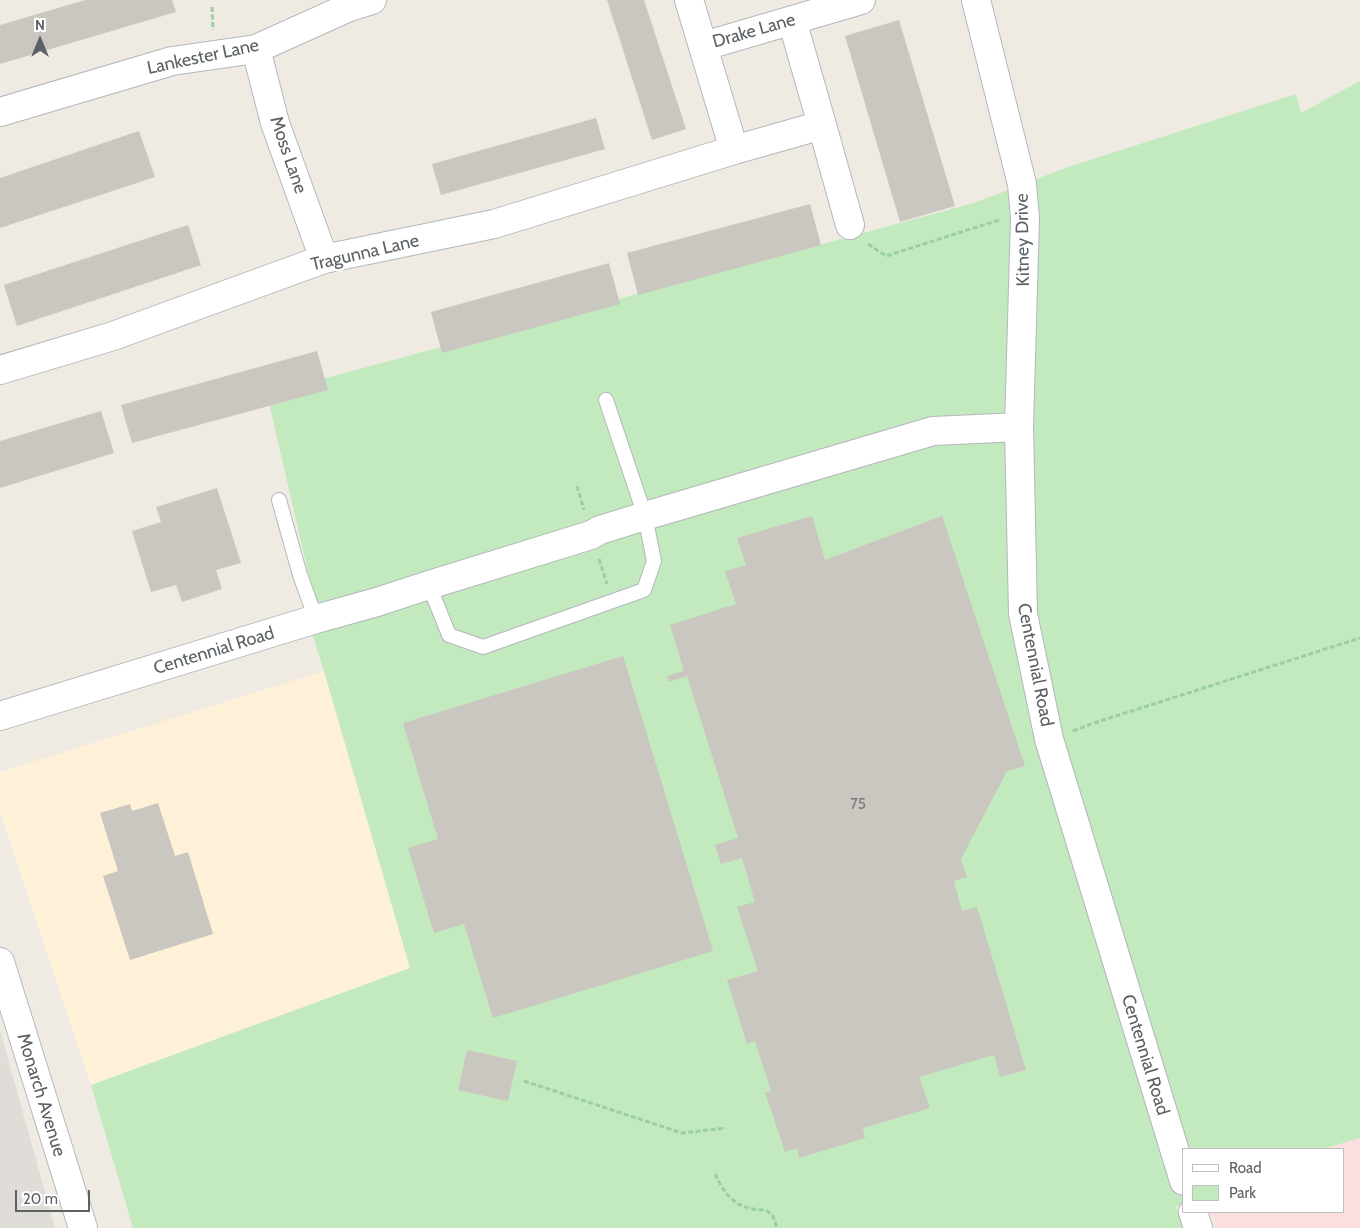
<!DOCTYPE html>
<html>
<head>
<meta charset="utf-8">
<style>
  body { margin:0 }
  #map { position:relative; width:1360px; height:1228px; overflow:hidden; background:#efebe3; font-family:Cabin,sans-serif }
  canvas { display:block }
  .legend { position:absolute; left:1182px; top:1148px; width:162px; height:65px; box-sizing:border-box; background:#fff; border:1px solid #bdc0c1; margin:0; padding:6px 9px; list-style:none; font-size:15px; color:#5b6165 }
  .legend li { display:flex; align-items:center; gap:10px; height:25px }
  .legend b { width:25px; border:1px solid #bdc0c1 }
  .north { position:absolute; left:15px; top:15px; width:50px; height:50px; -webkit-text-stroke:4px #fff; paint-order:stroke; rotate:0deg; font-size:14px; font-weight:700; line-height:20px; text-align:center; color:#5b6165 }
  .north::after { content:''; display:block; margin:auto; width:18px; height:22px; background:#5b6165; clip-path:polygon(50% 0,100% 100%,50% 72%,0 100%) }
  .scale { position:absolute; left:15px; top:1190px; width:75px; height:22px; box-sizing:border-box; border:2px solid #5b6165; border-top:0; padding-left:6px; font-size:15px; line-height:18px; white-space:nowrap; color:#5b6165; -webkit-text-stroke:4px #fff; paint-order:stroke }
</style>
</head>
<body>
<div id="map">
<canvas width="1360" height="1228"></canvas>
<ul class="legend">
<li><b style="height:6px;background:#fff"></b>Road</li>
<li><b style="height:14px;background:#c3e9be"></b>Park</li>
</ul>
<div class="north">N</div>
<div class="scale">20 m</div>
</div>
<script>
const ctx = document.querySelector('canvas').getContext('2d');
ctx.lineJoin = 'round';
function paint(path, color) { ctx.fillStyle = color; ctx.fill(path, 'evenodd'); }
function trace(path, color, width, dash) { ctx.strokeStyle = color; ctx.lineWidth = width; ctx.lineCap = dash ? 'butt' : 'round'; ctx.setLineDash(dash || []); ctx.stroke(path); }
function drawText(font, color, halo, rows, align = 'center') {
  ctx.font = font + ' Cabin,sans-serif'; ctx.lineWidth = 5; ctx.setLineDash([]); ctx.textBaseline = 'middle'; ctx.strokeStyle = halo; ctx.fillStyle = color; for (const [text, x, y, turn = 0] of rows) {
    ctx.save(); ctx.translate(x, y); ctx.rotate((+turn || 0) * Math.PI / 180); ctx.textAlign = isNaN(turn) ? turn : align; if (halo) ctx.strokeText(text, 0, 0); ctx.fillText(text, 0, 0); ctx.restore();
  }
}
paint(new Path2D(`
  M324,671l86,297 -319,117 -91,-274v-39z`), '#fff1d8');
paint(new Path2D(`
  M0,1030l55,198h-55z`), '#e0ddd8');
paint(new Path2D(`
  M1360,1138v90h-144l-5,-16h133v-63h-21z`), '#fddedf');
paint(new Path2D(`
  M1360,81v1057l-37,11h-139v56l-8,1 9,22h-1052l-42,-143 319,-117 -86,-297 -23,-72 12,-5 -46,-200 707,-191 91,-35 231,-74 5,19z`), '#c3e9be');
paint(new Path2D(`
  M85,0h87l4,12 -176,52v-39z
  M607,0h37l42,129 -34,11z
  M899,20l56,186 -55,16 -55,-186z
  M596,118l9,31 -164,46 -9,-31z
  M139,131l16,46 -155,51v-50z
  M810,204l11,41 -183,50 -11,-42z
  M188,225l13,40 -184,61 -13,-41z
  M609,263l11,41 -178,49 -11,-41z
  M317,351l11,39 -196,53 -11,-38z
  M101,411l13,42 -114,35v-47z
  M217,488l24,75 -25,7 6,19 -40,13 -6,-17 -25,7 -19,-61 29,-9 -5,-15z
  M812,516l13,44 117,-44 83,250 -18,5 -46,88 6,18 -13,4 8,30 15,-4 49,163 -26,7 -6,-22 -75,22 11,31 -67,20 2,10 -66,20 -2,-10 -12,4 -20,-60 6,-1 -16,-50 -8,3 -20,-64 31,-9 -21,-64 18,-5 -13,-44 -21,6 -6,-19 23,-7 -51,-162 -18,6 -2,-6 17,-5 -14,-46 66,-21 -11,-33 21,-6 -9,-27z
  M623,656l90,295 -220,67 -29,-94 -30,9 -26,-85 30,-9 -35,-116z
  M158,803l17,53 13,-4 25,82 -83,26 -27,-84 15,-5 -18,-58 30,-9 2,7z
  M467,1050l50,11 -9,40 -50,-11z`), '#cac6c0');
const service = new Path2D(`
  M279,500l21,75 16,44
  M429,585l20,50 34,12 161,-57 10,-29 -9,-45 -39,-116`);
const minor = new Path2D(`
  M689,0l45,150
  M976,0l46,184 3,34 -6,209 4,187 26,125 135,442
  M704,46l157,-46
  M256,49l19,74 49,136
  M0,112l172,-51 84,-12 91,-41 25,-8
  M822,125l28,100
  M0,370l113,-34 211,-77 170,-35 240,-74 88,-25 -30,-105
  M0,716l316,-97 61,-17 52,-17 162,-50 9,-5 45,-14 288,-85 86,-4
  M1193,1212l5,16`);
const tertiary = new Path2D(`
  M0,962l83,266`);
trace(service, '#b4b7bb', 16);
trace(minor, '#b4b7bb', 30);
trace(tertiary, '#b4b7bb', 30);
trace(new Path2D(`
  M212,7l1,23
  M868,244l18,12 113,-36
  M577,486l7,24
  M599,559l8,25
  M1073,731l18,-7 269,-86
  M524,1081l158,52 44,-5
  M715,1174c12,25 23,36 51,36l7,6 4,12`), '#99cfa1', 3, [5, 2.5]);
trace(service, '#fff', 14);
trace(minor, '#fff', 28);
trace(tertiary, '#fff', 28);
drawText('15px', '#777a7c', null, [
  ["75",858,805]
]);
drawText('18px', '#5b6165', '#fff', [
  ["Drake Lane",754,31,-16],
  ["Lankester Lane",203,57,-12],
  ["Moss Lane",288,155,71],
  ["Kitney Drive",1023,240,-91],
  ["Tragunna Lane",365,253,-13],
  ["Centennial Road",214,651,-17],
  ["Centennial Road",1035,665,79],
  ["Centennial Road",1145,1055,73],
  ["Monarch Avenue",41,1095,73]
]);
</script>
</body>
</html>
